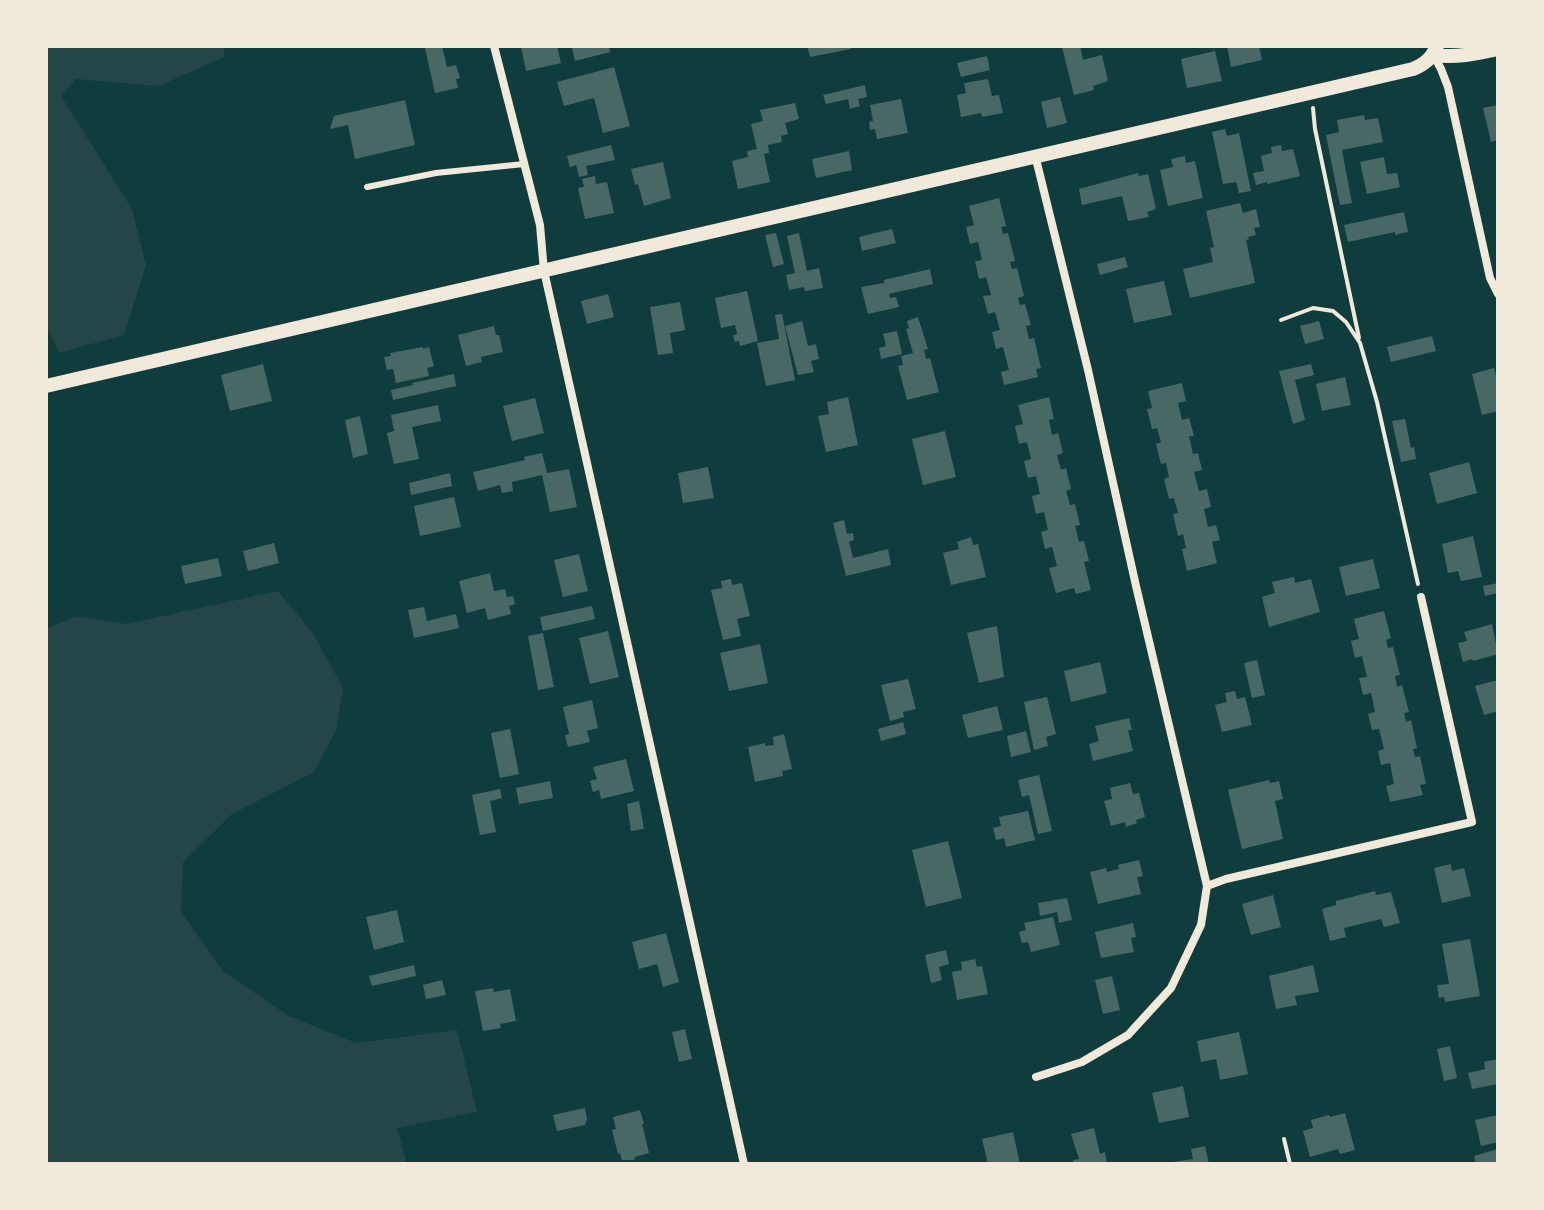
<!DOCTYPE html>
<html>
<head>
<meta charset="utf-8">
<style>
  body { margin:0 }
  #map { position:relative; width:1544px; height:1210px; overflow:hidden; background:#0f3d3e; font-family:"Alegreya Sans",sans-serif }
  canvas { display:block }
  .frame { position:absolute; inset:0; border:48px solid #f1e9da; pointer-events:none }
</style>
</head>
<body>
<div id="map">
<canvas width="1544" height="1210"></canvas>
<div class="frame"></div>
</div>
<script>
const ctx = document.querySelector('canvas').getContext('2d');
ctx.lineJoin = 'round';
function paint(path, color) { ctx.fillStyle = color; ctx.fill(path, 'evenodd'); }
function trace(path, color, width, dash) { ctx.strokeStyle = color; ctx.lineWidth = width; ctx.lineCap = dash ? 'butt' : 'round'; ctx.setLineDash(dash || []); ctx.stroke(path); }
paint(new Path2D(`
  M46,46h178v11l-65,29 -83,-7 -15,17 71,113 14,56 -22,70 -65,18 -13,-28z
  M278,591l36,44 29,53 -7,42 -22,42 -82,42 -49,48 -2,50 42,59 66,45 67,27 101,-13 20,82 -80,16 10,36h-361v-535l30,-13 50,8z`), '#244646');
paint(new Path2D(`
  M435,46h7l5,21 9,-2 4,13 -4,1 2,9 -23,5 -10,-45z
  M521,46h36l4,17 -35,8z
  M582,46h27l1,6 -35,9 -3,-13z
  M807,46h43l1,3 -41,8z
  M1080,46l3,14 19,-5 6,26 -15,5 1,4 -20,5 -12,-48z
  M1227,46h32l3,14 -31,7z
  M1215,51l7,30 -35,7 -6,-29z
  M987,56l3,14 -29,7 -4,-14z
  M614,67l16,59 -27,7 -9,-35 -30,8 -7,-24z
  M988,79l4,17 7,-1 4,18 -21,4 -1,-4 -20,4 -4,-22 9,-2 -2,-10z
  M865,85l2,12 -9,2 2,7 -10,3 -2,-10 -22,5 -3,-9z
  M1060,97l7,26 -20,5 -6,-26z
  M901,99l7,34 -31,6 -2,-10 -5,1 -1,-8 4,-1 -3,-16z
  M405,100l10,45 -60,14 -7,-34 -18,4 4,-13z
  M795,103l4,16 -14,4 3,11 -7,2 1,6 -14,3 1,8 -5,1 6,28 -32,7 -6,-28 16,-4 -1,-6 10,-2 -6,-25 12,-3 -3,-11z
  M1498,105v35l-7,2 -8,-34z
  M1364,115l1,5 13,-2 5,24 -41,8 10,53 -12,2 -14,-70 13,-3 -2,-12z
  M1225,129l2,7 12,-3 12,58 -12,2 -3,-11 -13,2 -11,-52z
  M611,145l4,15 -29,6 2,9 -9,2 -3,-12 -6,2 -3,-11z
  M1281,145l1,6 11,-2 7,27 -33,8v-2l-11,3 -3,-12 11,-2 -3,-15 11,-3 -1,-6z
  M849,151l3,19 -36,8 -4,-19z
  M1185,156l1,7 9,-2 8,37 -35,8 -8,-36 13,-3 -2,-8z
  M1384,157l3,17 10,-1 3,14 -33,7 -7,-32z
  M663,162l8,36 -27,8 -6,-22 -3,1 -4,-16z
  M1138,173l1,3 9,-2 8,35 -9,3 2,5 -21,4 -6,-25 -40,9 -3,-16z
  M595,176l1,8 11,-2 7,31 -29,6 -7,-31 6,-1 -2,-8z
  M999,198l7,28 -5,1 2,7 5,-1 7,28 -5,1 2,7 5,-1 7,28 -6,2 2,7 5,-1 6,21 -5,1 3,13 5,-1 7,30 -5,1 2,8 -34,8 -3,-13 8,-2 -6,-23 -7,2 -4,-17 8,-2 -5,-18 -7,2 -5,-18 8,-1 -5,-18 -7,2 -4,-18 7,-1 -4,-18 -8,2 -4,-17 8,-2 -5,-19z
  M1240,203l3,10 13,-4 4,18 -6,1 2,7 -8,2 1,2 -3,1 9,43 -65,15 -7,-29 30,-7 -3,-14 4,-1 -8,-36z
  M1404,212l4,20 -13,3v-3l-47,10 -4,-17z
  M892,229l4,14 -34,8 -3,-14z
  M776,233l8,31 -11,3 -8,-32z
  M799,233l8,38 12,-3 4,20 -18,3 -1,-4 -15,3 -3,-15 9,-2 -8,-37z
  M1125,257l3,10 -28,8 -3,-11z
  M930,269l3,15 -44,10 1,4 6,-1 3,10 -31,7 -7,-27 23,-4v-3z
  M1164,281l8,34 -38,8 -8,-34z
  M747,291l11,50 -18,5 -1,-5 -4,1 -2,-7 4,-1 -2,-9 -14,3 -6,-30z
  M608,294l6,23 -27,7 -6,-23z
  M680,302l5,28 -15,3 3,20 -15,2 -8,-48z
  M782,314l13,66 -29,6 -9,-43 22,-4 -4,-24z
  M918,317l10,32 -4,1 2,9 4,-1 9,34 -32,8 -9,-34 5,-1 -2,-9 12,-3 -7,-24 3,-1 -2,-7z
  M802,321l6,25 8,-2 3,15 -8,2 3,11 -16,3 -13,-49z
  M1319,321l5,18 -19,5 -5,-18z
  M494,326l2,9h3l4,17 -22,5 1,5 -16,4 -8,-31z
  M897,331l5,23 -21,5 -2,-11 7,-2 -3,-12z
  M1432,336l4,15 -45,11 -4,-15z
  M423,347v2l6,-2 5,19 -7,2 2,8 -33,7 -3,-14 -6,1 -3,-13 7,-1 -1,-3z
  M263,364l9,37 -42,10 -9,-36z
  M1311,364l3,11 -19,5 10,40 -12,4 -14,-53z
  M1494,368l4,16v27l-16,4 -10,-41z
  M454,374l2,12 -63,14 -2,-10 22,-5 -1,-2z
  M1345,377l6,28 -29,6 -6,-27z
  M1182,383l4,18 -8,2 4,17 7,-2 5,18h-5l4,18 5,-1 4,17 -8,2 5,19 8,-2 4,18 -7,2 4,18 8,-2 4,15 -8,2 5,21 -30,8 -5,-22 4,-1 -3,-14 -5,2 -5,-22 5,-1 -4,-15 -5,1 -5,-20 5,-2 -3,-14 -5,1 -5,-20 5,-2 -4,-14 -5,1 -5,-20 5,-1 -4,-17z
  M848,397l10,48 -32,7 -8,-36 11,-2 -2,-12z
  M1049,397l5,22 -5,1 3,15 6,-2 5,20 -6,2 4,15 5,-2 5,21 -5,2 4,14 5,-1 5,21 -5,1 4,16 5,-1 5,20 -5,1 7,28 -15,4 -2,-6 -18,5 -7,-25 8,-2 -5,-19 -7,2 -4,-17 7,-2 -4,-18 -8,2 -4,-18 8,-2 -4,-18 -8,2 -4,-17 7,-2 -4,-17 -8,2 -4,-18 8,-2 -5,-19z
  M535,398l9,35 -32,8 -9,-35z
  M438,405l3,16 -29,6 7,32 -25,5 -7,-31 7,-2 -3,-16z
  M360,416l8,38 -15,4 -8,-38z
  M1405,419l6,29 3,-1 2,12 -15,3 -9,-41z
  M945,431l11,46 -33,8 -11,-46z
  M542,453l5,20 22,-4 8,38 -27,5 -8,-37 -30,7 1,9 -11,2 -2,-8 -22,6 -5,-19 52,-12 -1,-3z
  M1469,462l8,31 -40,11 -8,-31z
  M708,467l6,31 -31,5 -5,-30z
  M450,473l2,13 -41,9 -2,-12z
  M454,497l7,30 -41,9 -6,-30z
  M844,520l3,14 6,-1 1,7 -5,2 4,16 35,-9 3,16 -45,11 -13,-53z
  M1473,536l9,41 -21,4 -3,-10 -10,2 -6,-29z
  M971,537l2,8 5,-1 8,33 -35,8 -8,-32 16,-4 -2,-7z
  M274,543l5,20 -31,8 -5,-20z
  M579,554l9,37 -25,6 -9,-37z
  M218,558l4,18 -37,8 -4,-18z
  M1373,559l7,29 -34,8 -7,-29z
  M490,573l4,18 11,-2 2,8 6,-1 2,8 -6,2 2,8 -23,6 -3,-12 -18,5 -8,-32z
  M1294,577l1,6 16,-4 9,33 -51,15 -7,-30 13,-4 -3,-11z
  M731,579l1,6 10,-2 8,33 -13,3 4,17 -18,4 -12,-50 11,-2 -1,-7z
  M1498,583v10l-13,3 -2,-10z
  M592,606l3,13 -52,12 -3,-14z
  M424,607l3,14 29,-7 3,14 -45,10 -6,-28z
  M1384,611l7,27 -5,2 2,8 5,-1 7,28 -5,1 2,11 5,-2 7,27 -5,1 2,9 5,-2 6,28 -4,1 2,8 5,-1 6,28 -6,1 3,10 -33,7 -4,-16 8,-2 -4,-21 -9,2 -3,-14 6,-2 -5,-20 -7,1 -4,-16 7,-2 -4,-19 -8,2 -4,-17 8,-1 -5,-21 -7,2 -4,-17 8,-2 -5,-20z
  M1492,624l6,30 -25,7 -1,-2 -9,3 -5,-19 9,-2 -3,-9z
  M997,626l7,51 -25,6 -12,-50z
  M608,631l11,46 -29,7 -11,-46z
  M543,633l11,54 -16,3 -10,-54z
  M760,644l8,39 -39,8 -9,-38z
  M1257,660l8,35 -13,3 -8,-35z
  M1100,662l7,31 -36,9 -7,-31z
  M908,679l8,30 -13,3 1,5 -14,4 -9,-36z
  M1498,680v31l-14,4 -9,-29z
  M1235,691l2,8 8,-2 7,28 -30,7 -7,-27 12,-3 -2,-9z
  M1047,697l9,37 -10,3 2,9 -14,4 -10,-48z
  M592,700l6,28 -11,3 3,11 -22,5 -3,-12 4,-1 -6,-27z
  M997,706l6,24 -35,8 -6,-23z
  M1129,718l3,12h-4l5,21 -40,10 -4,-17 10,-3 -4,-15z
  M903,722l3,12 -25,7 -3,-12z
  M510,729l9,45 -19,4 -9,-45z
  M1026,731l5,21 -20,5 -4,-21z
  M784,734l8,35 -10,2 1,5 -28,6 -7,-35 17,-4v3l9,-1 -1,-8z
  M626,759l8,32 -33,8 -2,-9 -6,2 -3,-11 7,-2 -4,-12z
  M1039,775l13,56 -14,3 -9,-39 -7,2 -4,-17z
  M1269,780l1,3 9,-2 4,18 -8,2 8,38 -41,10 -14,-59z
  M550,781l3,17 -34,6 -3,-16z
  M1130,783l3,11 6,-1 6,24 -9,3 1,3 -11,4 -1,-5 -14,4 -7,-25 8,-2 -2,-11z
  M500,789l2,9 -12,3 6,31 -16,3 -8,-40z
  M639,801l5,28 -13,2 -4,-27z
  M1028,811l7,29 -29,7 -2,-9 -8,2 -3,-12 8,-2 -2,-9z
  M948,841l14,57 -36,9 -14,-57z
  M1139,860l4,16 -6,1 4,17 -43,10 -8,-32 16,-4 1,4 12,-3 -1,-4z
  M1451,864l1,7 12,-3 7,28 -29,7 -8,-35z
  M1375,891l1,4 15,-3 9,31 -16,4 -3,-8 -37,9 2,9 -16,4 -8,-32 14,-4v-4z
  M1273,895l8,32 -30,8 -9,-31z
  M1067,898l5,22 -13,3 -2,-11 -17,4 -2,-13z
  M397,910l7,32 -30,8 -8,-33z
  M1053,917l7,28 -29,7 -3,-10 -6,1 -3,-11 7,-2 -2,-7z
  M1133,923l3,14 -5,1 3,14 -33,6 -6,-26z
  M666,933l13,49 -16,5 -6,-23 -18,5 -7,-27z
  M1470,939l10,57 -35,6 -1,-5 -5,1 -2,-13 12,-1 -7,-40z
  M946,950l3,14 -10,3 3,13 -11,3 -6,-28z
  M975,959l2,8 5,-1 6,28 -31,6 -5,-28 10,-2 -1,-8z
  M414,965l2,11 -44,10 -3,-10z
  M1313,965l6,27 -24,4 2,9 -21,4 -7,-33z
  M1112,976l8,34 -17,4 -8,-34z
  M442,980l4,15 -20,4 -3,-14z
  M493,988l1,4 16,-3 6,32 -16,3 1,4 -18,3 -8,-40z
  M685,1029l7,30 -13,3 -7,-30z
  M1239,1032l9,42 -28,6 -4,-21 -15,3 -4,-21z
  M1450,1046l7,32 -13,3 -7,-32z
  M1498,1059v25l-26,5 -4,-16 17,-4 -1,-7z
  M1183,1086l6,31 -30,6 -7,-30z
  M585,1108l2,11 -2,6 -28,6 -4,-16z
  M640,1110l4,14h-2l7,29 -14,4 -1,3h-12l-2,-7 -2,1 -6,-24 4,-1 -3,-12z
  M1345,1113l10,37 -15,4 -2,-5 -28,8 -7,-26 10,-3 -2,-8 18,-5 1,2z
  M1498,1115v27l-17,4 -6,-26z
  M1094,1128l6,26 5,-2 2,12h-33l-1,-4 6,-1 -8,-25z
  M1013,1132l7,32h-32l-6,-25z
  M1205,1146l4,18h-36v-2l20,-3 -2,-10z
  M1498,1149v15h-22l-2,-8z`), '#486865');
trace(new Path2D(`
  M1313,108l2,21 44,209
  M1281,320l32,-12 20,3 13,11 14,21 17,59 41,182
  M1284,1139l6,25`), '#f1e9da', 4);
trace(new Path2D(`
  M367,187l69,-14 88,-9`), '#f1e9da', 6);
trace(new Path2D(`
  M494,46l46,179 4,46 200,893
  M1434,56l7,13 7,18 42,191 8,16
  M1035,155l53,215 48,216 71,300 -6,39 -30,63 -43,47 -46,27 -46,15
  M1207,886l19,-7 246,-57 -51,-225`), '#f1e9da', 8);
trace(new Path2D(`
  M1433,55c23,3 42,-1 65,-6
  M46,386l1367,-317c12,-5 19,-11 24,-23`), '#f1e9da', 14);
</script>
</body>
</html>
